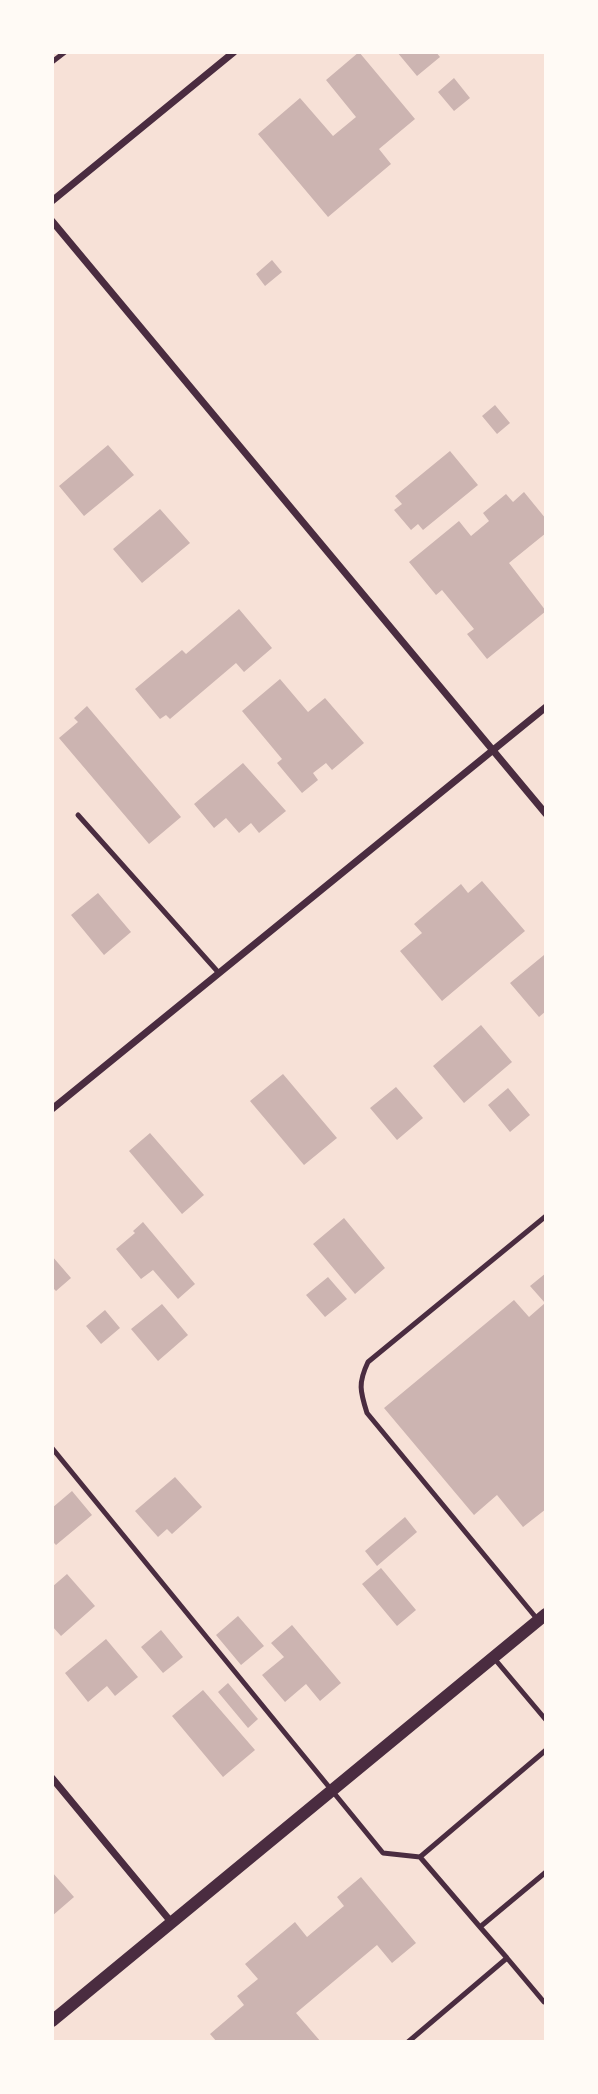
<!DOCTYPE html>
<html>
<head>
<meta charset="utf-8">
<style>
  body { margin:0 }
  #map { position:relative; width:598px; height:2094px; overflow:hidden; background:#f7e1d7; font-family:"Varela Round",sans-serif }
  canvas { display:block }
  .frame { position:absolute; inset:0; border:54px solid #fffaf5; pointer-events:none }
</style>
</head>
<body>
<div id="map">
<canvas width="598" height="2094"></canvas>
<div class="frame"></div>
</div>
<script>
const ctx = document.querySelector('canvas').getContext('2d');
ctx.lineJoin = 'round';
function paint(path, color) { ctx.fillStyle = color; ctx.fill(path, 'evenodd'); }
function trace(path, color, width, dash) { ctx.strokeStyle = color; ctx.lineWidth = width; ctx.lineCap = dash ? 'butt' : 'round'; ctx.setLineDash(dash || []); ctx.stroke(path); }
paint(new Path2D(`
  M359,52l56,67 -36,30 12,15 -63,53 -70,-83 42,-36 33,38 23,-19 -30,-37z
  M397,52h39l4,5 -23,19z
  M454,78l16,20 -16,13 -16,-19z
  M272,260l10,12 -17,14 -9,-12z
  M495,405l15,18 -13,11 -15,-18z
  M108,445l26,30 -50,41 -25,-30z
  M450,451l28,34 -55,45 -5,-6 -7,6 -17,-20 8,-6 -7,-8z
  M524,492l22,27v14l-37,30 37,48 -59,48 -20,-25 7,-5 -32,-39 -6,5 -27,-33 50,-41 12,15 18,-15 -6,-8 23,-19 7,8z
  M160,509l30,34 -48,40 -29,-34z
  M239,609l33,39 -28,24 -8,-9 -66,56 -4,-4 -6,4 -25,-30 47,-39 4,4z
  M280,679l28,33 17,-14 39,45 -32,27 -6,-7 -13,10 5,7 -16,13 -25,-30 5,-4 -40,-48z
  M87,706l94,111 -32,27 -90,-106 19,-16 -4,-4z
  M243,763l43,48 -27,22 -8,-10 -12,10 -13,-15 -12,10 -20,-24z
  M482,881l43,50 -83,70 -42,-50 22,-18 -8,-9 47,-40 7,9z
  M98,893l33,39 -27,23 -33,-40z
  M544,955l2,56 -7,6 -29,-34z
  M481,1025l31,37 -48,41 -31,-37z
  M283,1074l54,64 -33,27 -54,-64z
  M396,1087l27,31 -26,22 -27,-32z
  M508,1088l22,27 -20,17 -22,-27z
  M150,1133l54,62 -22,19 -53,-63z
  M344,1218l41,50 -30,26 -42,-50z
  M143,1222l52,62 -17,15 -25,-29 -12,9 -25,-30 19,-16 -2,-2z
  M52,1256l19,22 -15,13 -4,-4z
  M546,1273v236l-23,18 -26,-32 -23,20 -90,-107 130,-108 15,17 16,-14 -15,-17z
  M328,1277l19,22 -22,18 -19,-22z
  M162,1304l26,31 -30,26 -27,-32z
  M105,1310l15,18 -19,16 -15,-18z
  M175,1477l27,30 -30,27 -5,-5 -9,8 -23,-26z
  M72,1491l20,24 -36,30 -4,-4v-33z
  M405,1517l12,15 -40,34 -12,-15z
  M381,1568l35,42 -19,16 -35,-42z
  M67,1574l28,32 -34,30 -9,-10v-39z
  M238,1616l26,30 -23,19 -25,-30z
  M292,1625l49,58 -21,18 -14,-17 -21,18 -23,-27 22,-18 -13,-14z
  M161,1630l22,27 -20,16 -22,-26z
  M106,1639l32,38 -23,19 -8,-10 -19,16 -23,-29z
  M228,1683l30,36 -10,9 -30,-36z
  M203,1690l52,60 -32,27 -51,-61z
  M52,1872l22,25 -22,19z
  M361,1877l55,66 -24,20 -15,-18 -81,68 25,29h-104l-7,-8 34,-29 -7,-9 21,-17 -13,-15 50,-42 12,15 37,-31 -7,-9z`), '#ccb4b1');
trace(new Path2D(`
  M52,62l13,-10
  M78,815l140,157
  M52,1448l331,405 37,4
  M538,1620l-171,-207c-7,-22 -9,-30 1,-51l178,-146
  M493,1657l53,63
  M480,1927l-60,-70 126,-107
  M507,1958l37,44 2,-1
  M408,2042l99,-84 -27,-31 66,-55`), '#4a2c40', 5);
trace(new Path2D(`
  M52,201l182,-149
  M52,221l494,593
  M52,1109l494,-402
  M52,1778l120,145`), '#4a2c40', 7);
trace(new Path2D(`
  M52,2021l494,-407`), '#4a2c40', 12);
</script>
</body>
</html>
